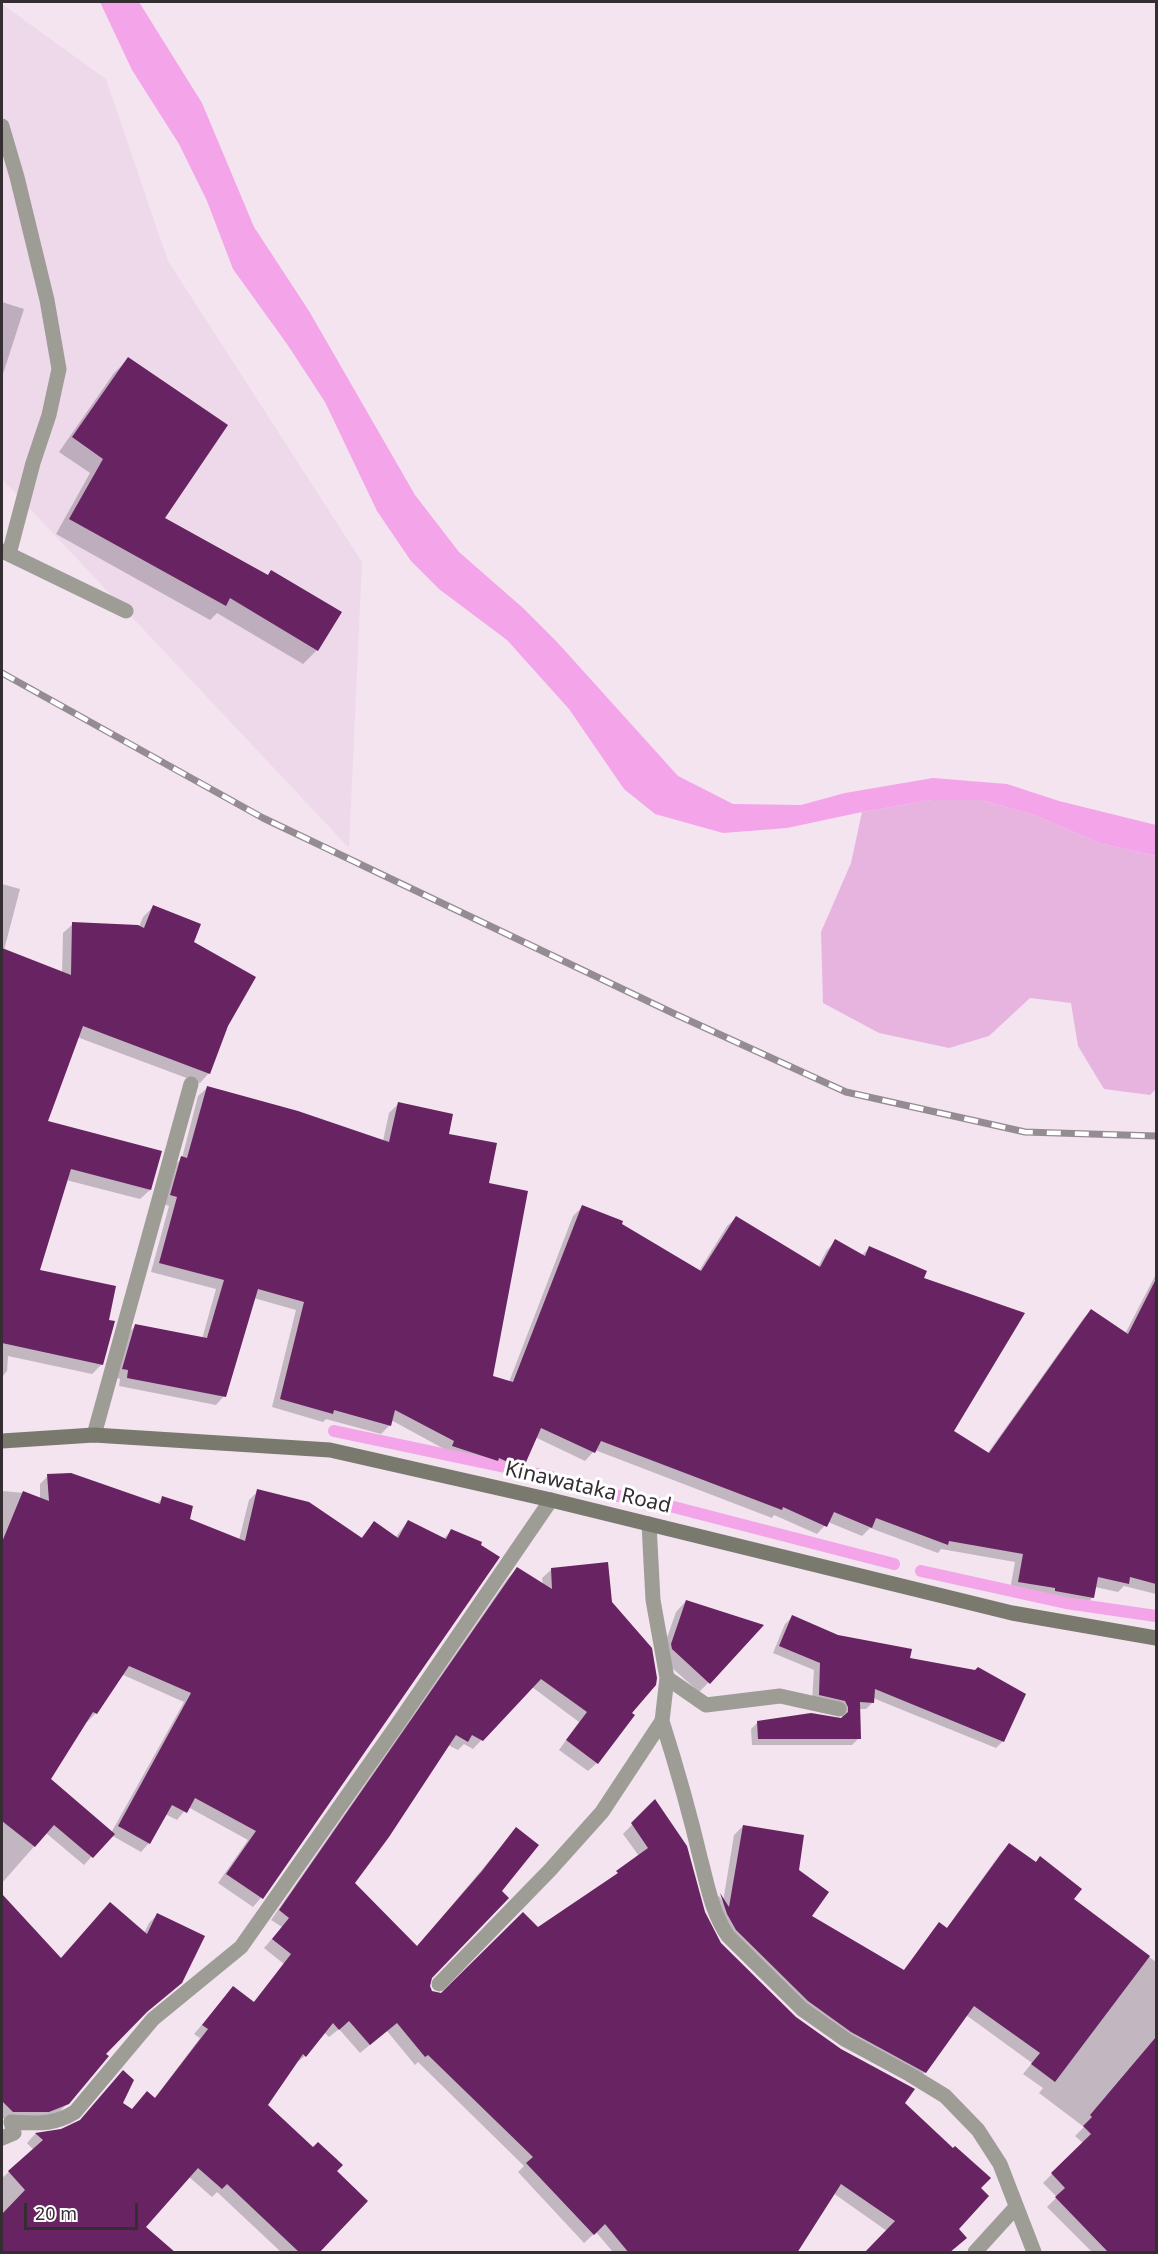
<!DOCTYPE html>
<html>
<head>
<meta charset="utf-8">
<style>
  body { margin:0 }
  #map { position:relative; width:1158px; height:2254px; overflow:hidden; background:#f3e4f0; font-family:"Noto Sans",sans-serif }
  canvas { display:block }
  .frame { position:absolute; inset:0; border:3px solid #342e33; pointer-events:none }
  .scale { position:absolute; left:24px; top:2203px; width:114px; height:27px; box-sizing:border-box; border:3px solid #342e33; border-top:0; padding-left:8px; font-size:18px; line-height:21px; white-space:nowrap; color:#342e33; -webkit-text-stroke:4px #fff; paint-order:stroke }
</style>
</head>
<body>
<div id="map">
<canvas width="1158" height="2254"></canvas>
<div class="frame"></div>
<div class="scale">20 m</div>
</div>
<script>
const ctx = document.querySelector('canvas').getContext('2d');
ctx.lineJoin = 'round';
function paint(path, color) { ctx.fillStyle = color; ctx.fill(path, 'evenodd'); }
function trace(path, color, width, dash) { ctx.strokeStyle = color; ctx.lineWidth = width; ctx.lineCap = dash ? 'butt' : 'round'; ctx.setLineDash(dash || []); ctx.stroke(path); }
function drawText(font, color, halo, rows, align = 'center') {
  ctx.font = font + ' "Noto Sans",sans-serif'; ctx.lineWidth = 6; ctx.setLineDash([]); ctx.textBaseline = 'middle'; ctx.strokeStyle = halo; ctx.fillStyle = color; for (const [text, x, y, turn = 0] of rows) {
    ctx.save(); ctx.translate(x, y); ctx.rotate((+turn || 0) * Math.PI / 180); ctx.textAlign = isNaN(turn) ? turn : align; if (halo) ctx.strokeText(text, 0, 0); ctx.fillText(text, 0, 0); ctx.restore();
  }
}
paint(new Path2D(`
  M2,4l104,75 62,182 194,301 -13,286 -347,-369z`), '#eed9eb');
paint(new Path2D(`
  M931,800h51l55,16 62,27 57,13v233l-6,6 -46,-6 -26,-43 -7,-43 -41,-5 -41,38 -40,12 -70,-15 -56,-30 -2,-71 30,-69 11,-51z`), '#e7b4e0');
paint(new Path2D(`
  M100,2h39l63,101 52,124 55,84 106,184 44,57 64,56 34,34 121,134 55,28 68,1 44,-12 88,-15 74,6 52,17 97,24v31l-57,-13 -62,-27 -55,-16h-51l-69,12 -75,16 -64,5 -68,-19 -31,-25 -55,-80 -62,-69 -68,-51 -28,-28 -34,-50 -52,-109 -38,-58 -54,-75 -26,-68 -28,-57 -47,-74z`), '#f4a4e9');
paint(new Path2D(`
  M2,302l22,7 -22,68z
  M128,359l34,159 155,132 -14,14 -86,-51 -7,7 -154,-86 34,-61 -31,-21 55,-79z
  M2,884l18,5 -16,61 58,23 1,-40 10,-9 66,3 4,-10 10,-10 39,35 35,84 -18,47 -9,10 -123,-46 -31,85 104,68 -10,9 -74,-19 -28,91 64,93 -10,10 -84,-18 -1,15 -5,6z
  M207,1088l176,53 6,-28 9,-9 49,32 40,49 5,192 17,5 64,-166 9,-9 38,18 79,46 28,-45 9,-8 82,49 9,-17 9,-9 26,14 7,-7 53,30 30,154 35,22 96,-135 8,-9 34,24 31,-60v320l-32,-8 -6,6 -23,-5 -2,10 -9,9 -37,-7 1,-2 -38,-7 5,-28 -74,-13 -3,4 -68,-25 -8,8 -34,-14 -11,12 -43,-19 -2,3 -177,-68 -10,11 -50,-24 -14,31 -8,8 -23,-10 -2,3 -44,-14 2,-5 -55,-30 -2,6 -8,8 -55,-15 -3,3 -51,-15 24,-97 -42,-12 -30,98 -8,9 -97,-19 1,-7 -5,-2 11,-42 9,-9 67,13 14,-50 -65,-17 18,-66 -6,-2 10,-37 9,-9 16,-62z
  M48,1476l108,28 7,-6 25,21 51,21 10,-40 9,-9 103,47 13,-15 21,15 13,-17 35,18 8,-8 47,26 -237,341 -8,9 -35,-24 30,-43 -60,-33 -11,13 -12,-6 -16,29 -8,9 -30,-17 -27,30 -38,-32 -44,50v-392l23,2 15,6v-15zM121,1674l63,28 -73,131 -62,-53 37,-59 1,1 9,-9z
  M517,1569l26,16 -1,-7 10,-9 59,33 19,112 -33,49 -9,8 -29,-21 20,-28 -47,-35 -59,62 -9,-5 -6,6 -10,-5 -95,139 63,64 100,-119 -86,148 -2,9 3,6 10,3 167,-114 31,-25 -16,-22 32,-33 49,112 16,31 75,74 108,85 50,47 -66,81 -54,-38 -37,59h-183l-17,-20 -12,11 -66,-71 6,-6 -106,-104 -3,3 -28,-34 -27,22 -21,-24 -10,8 -5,-5 -19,24 -10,8 -29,41 69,66 -16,79 2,2h-40l-64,-60 -5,5 -24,-21 -44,52 19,24h-161v-74l32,-28 -7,-7 8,-9 27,-4 59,-26 10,6 23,-11 46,-61 -6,-4 31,-37 28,6 31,-39 -20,-16 18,-21 -11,-7 237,-342z
  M686,1601l23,81 -10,10 -37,-33 -1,-4 15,-43z
  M792,1617l46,19 70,23 95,82 -7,7 -123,-50v4l-7,7h-7v29l-7,7h-100l-1,-16 6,-6 85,-3v-6l-30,-13 2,-31 -41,-17 12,-29z
  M743,1826l55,45 12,46 93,54 37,-47 6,5 54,-75 9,-9 62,54 85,63v290h-64l-45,-45 10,-10 -14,-14 40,-40 -8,-7 9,-9 -45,-34 4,-5 -20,-14 9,-11 -66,-48 -41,57 -9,9 -74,-41 -115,-101 -16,-35 8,-8 4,6 11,-67z
  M2,1896l59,64 83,-27 5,-10 8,-8 -19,104 -34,35 -36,49 -9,9 -19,8h-35l-3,-3z`), '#0003');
trace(new Path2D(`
  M334,1431l218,46
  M613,1495l49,9 232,60
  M921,1571l145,32 90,13`), '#f4a4e9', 12);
paint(new Path2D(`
  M128,357l100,68 -63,93 103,57 3,-5 71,42 -24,39 -88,-53 -4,8 -157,-87 34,-60 -31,-22z
  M153,905l48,19 -7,18 62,35 -28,49 -18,48 -127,-48 -35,95 114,30 -11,39 -80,-21 -31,101 76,16 -7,34 6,1 -12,44 -101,-22v-395l69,27 1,-53 66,3 6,3z
  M207,1086l91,25 91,31 9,-40 55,12 -4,20 48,9 -8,40 39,8 -35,185 20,6 69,-177 41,16 -1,3 79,47 35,-55 84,51 15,-28 30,17 4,-10 58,25 -3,7 101,35 -71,118 35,22 102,-144 37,25 28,-55v305l-26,-7 -1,7 -31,-7 -4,21 -39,-7v-3l-37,-6 5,-28 -74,-13 -1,4 -72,-27 -4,10 -38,-16 -7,15 -44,-20 -1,3 -181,-69 -6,12 -54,-25 -18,41 -24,-11 -1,3 -46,-15 2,-5 -59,-31 -4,16 -57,-16 -1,4 -53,-15 24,-97 -46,-13 -32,108 -99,-19 1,-8 -6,-1 13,-45 72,14 17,-58 -65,-17 18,-66 -7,-2 11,-39 6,2z
  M71,1473l89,31 2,-8 31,10 -3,13 55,22 12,-52 52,13 53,36 12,-17 24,17 10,-18 38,19 5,-10 31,13 -1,3 19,12 -237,342 -37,-25 30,-43 -61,-33 -8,15 -15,-8 -22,39 -32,-18 73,-133 -62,-27 -32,48 -4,-2 -42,67 64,55 -22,24 -39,-33 -19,22 -33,-26v-279l21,-51 26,10 -2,-27z
  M608,1562l4,40 40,46 5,30 -1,7 -24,28 3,2 -37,49 -32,-24 21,-28 -46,-33 -58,62 -11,-6 -4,7 -12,-7 -67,102 -34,46 62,63 65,-75 34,-44 23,18 -37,46 7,7 -77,80 -2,8 2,5 9,2 82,-81 15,15 80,-54 -2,-2 32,-23 -17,-25 24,-24 32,47 18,66 16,31 75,74 45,32 74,40 -10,14 48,45 2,-2 36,32 -10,10 8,8 -30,33 8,9 -18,15h-85l31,-32 -54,-37 -44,69h-168l-24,-29 -11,11 -68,-72 7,-6 -105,-102 -3,2 -28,-34 -27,22 -21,-24 -10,9 -6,-7 -27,34 -3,-3 -35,51 45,42 5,-5 25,23 -6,6 31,30 -49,52h-19l-73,-69 -5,5 -24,-21 -52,59 30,26h-174v-39l23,-24 -17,-19 35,-31 -8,-7 26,-4 19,-9 43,-50 11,10 -11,23 9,6 15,-18 8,7 53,-69 -6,-4 31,-39 21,16 37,-48 -19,-15 17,-21 -10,-8 238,-343 35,22 -1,-21z
  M686,1600l78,25 -54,59 -38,-35 -1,-5z
  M792,1615l46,20 74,14 -2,9 65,12 3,-3 48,27 -22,48 -129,-53 -1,14 -14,-1 1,37h-103l-1,-18 54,-8 30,5 7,-6v-5l-3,-6 -26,-6 1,-32 -41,-17z
  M743,1825l61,10 -5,35 30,22 -17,24 92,54 35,-48 8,6 62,-85 27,19 4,-6 42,33 -8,10 76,57 -95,126 -24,-18 9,-11 -66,-47 -48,67 -75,-41 -43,-31 -72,-71 -9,-16 -7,-21 9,14z
  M2,1894l59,64 49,-56 37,32 10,-21 48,23 -23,47 -35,29 -41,42 3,2 -40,48 -20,8h-36l-11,-11z
  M1156,2037v216h-47l-54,-56 10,-9 -14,-15 40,-39 -8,-8 9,-9 -2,-2z`), '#682362');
trace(new Path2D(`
  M2,126l15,51 30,123 12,69 -10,46 -16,48 -24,91`), '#9d9d96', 15);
trace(new Path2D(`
  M2,551l124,60
  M94,1435l97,-351
  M667,1678l39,27 74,-9 59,13
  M662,1721c15,47 28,93 39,140 7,26 11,52 27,75l74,73 44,31 63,34 36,22 33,34 22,34 34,88
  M439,1984l111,-114 52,-58 60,-91 5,-43 -14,-78 -4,-76
  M2,2138l12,-5 -3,-11c25,1 41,4 64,-10l78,-93 88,-72 156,-222 154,-225
  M975,2252l41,-45`), '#9d9d96', 15);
trace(new Path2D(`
  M2,1441l92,-6 236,15 221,50 461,113 144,25`), '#79796e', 15);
const rail = new Path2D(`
  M2,673l261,145 414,197 169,77 179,40 131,4`);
trace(rail, '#958b93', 7);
trace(rail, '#fff', 4.5, [14]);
drawText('21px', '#342e33', '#fff', [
  ["Kinawataka Road",588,1488,13]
]);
</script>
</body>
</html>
